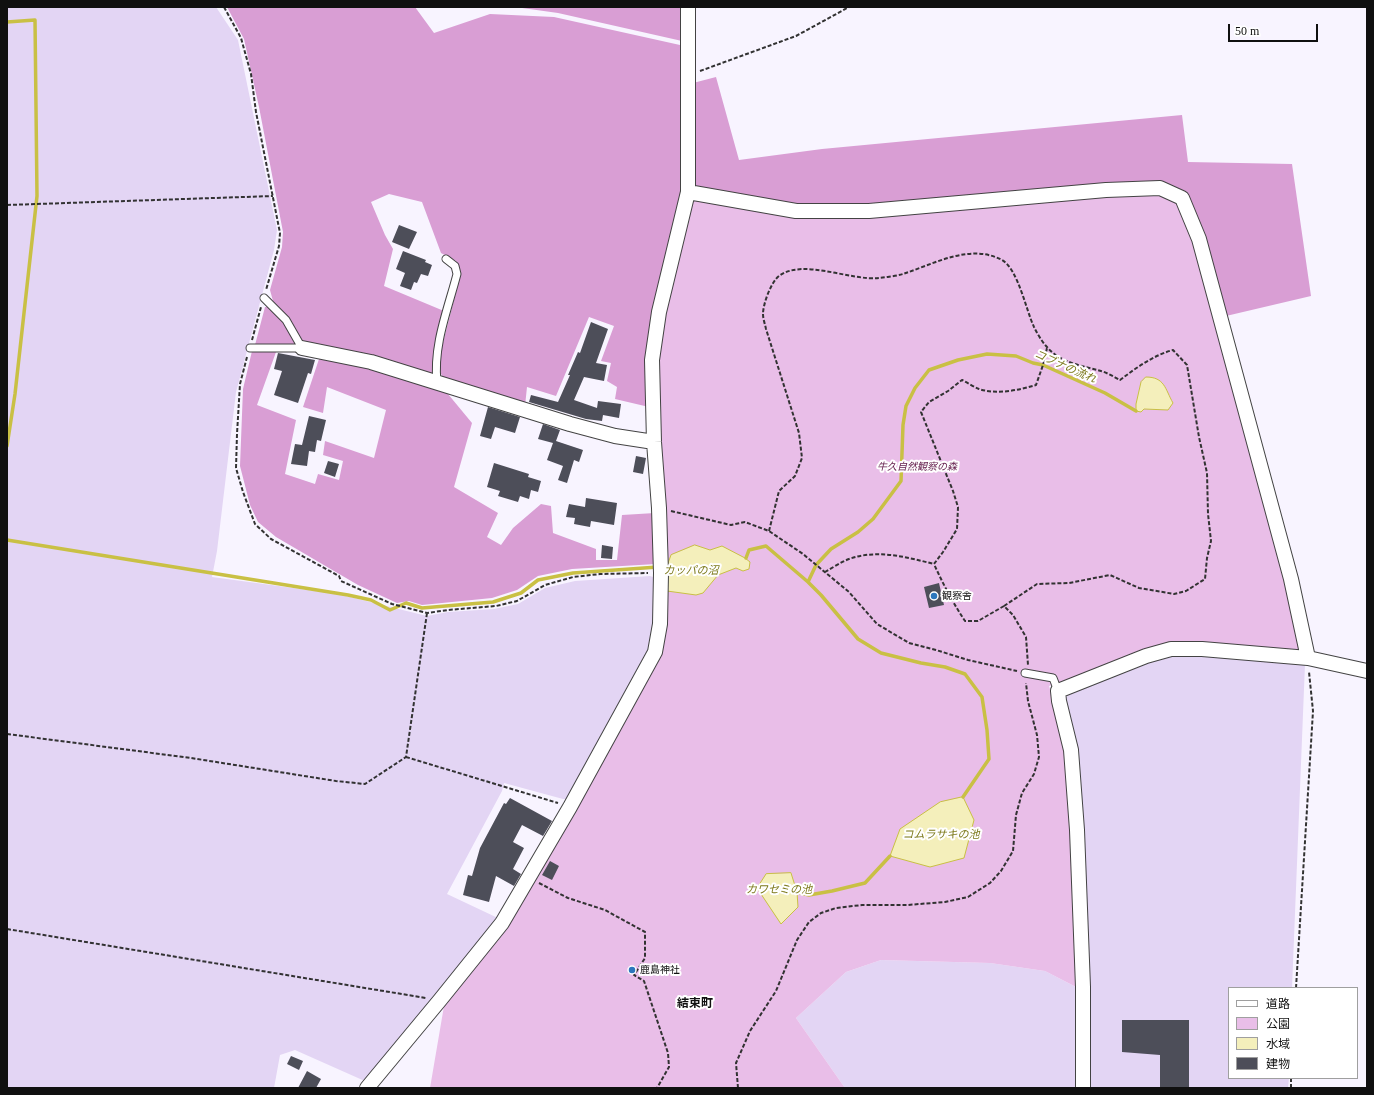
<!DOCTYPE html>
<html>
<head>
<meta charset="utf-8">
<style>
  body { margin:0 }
  #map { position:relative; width:1374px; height:1095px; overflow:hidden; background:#f8f4ff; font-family:"Times New Roman","Noto Sans JP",serif }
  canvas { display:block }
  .frame { position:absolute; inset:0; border:8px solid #101010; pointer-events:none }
  .legend { position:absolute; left:1228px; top:987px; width:130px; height:92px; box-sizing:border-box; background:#fff; border:1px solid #9f9f9f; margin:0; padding:5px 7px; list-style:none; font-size:12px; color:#101010 }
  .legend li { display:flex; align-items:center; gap:8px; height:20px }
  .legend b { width:20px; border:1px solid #9f9f9f }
  .scale { position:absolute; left:1228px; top:24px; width:90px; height:18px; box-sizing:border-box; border:2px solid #101010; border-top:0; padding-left:5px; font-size:12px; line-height:14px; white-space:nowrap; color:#101010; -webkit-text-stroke:3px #fff; paint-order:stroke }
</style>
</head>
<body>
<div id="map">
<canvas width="1374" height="1095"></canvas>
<div class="frame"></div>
<ul class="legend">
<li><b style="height:5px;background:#fff"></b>道路</li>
<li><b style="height:11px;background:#e9bee8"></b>公園</li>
<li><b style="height:11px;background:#f4efbb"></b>水域</li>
<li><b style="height:11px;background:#4d4e59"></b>建物</li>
</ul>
<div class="scale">50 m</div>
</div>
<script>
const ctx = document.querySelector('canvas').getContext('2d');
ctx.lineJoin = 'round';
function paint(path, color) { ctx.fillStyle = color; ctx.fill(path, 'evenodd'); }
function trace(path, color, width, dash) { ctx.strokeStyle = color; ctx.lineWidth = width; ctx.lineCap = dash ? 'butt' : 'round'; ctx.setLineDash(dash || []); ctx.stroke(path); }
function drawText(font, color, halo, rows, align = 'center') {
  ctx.font = font + ' "Times New Roman","Noto Sans JP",serif'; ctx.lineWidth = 4; ctx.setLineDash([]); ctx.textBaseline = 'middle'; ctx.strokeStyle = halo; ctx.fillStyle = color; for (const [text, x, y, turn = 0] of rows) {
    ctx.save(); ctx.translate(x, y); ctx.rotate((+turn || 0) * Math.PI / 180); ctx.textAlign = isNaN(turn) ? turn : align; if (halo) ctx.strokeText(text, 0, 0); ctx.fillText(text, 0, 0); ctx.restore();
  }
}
paint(new Path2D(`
  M7,7h209l22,33 39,190 -3,20 -38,142 -19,159 -5,26 126,17 89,22 21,-4 46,-3 24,-5 27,-16 30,-7 75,-5 6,2 -1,56 -11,27 -75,138h-6l-59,-16 -2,8 -55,103 53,25 -133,163 -72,-32 -15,5 -6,33h-267z
  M1170,653l135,11 -13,324h-63v90h60l-1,10h-443l-49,-70 50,-46 35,-12 109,3 55,8 33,17 -13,-288 4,-10z`), '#e3d5f4');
paint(new Path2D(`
  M1156,191l21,9 18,46 90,330 18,75 -92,-6 -162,41 12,38 8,51 9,213 -33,-17 -55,-8 -109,-3 -35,12 -50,46 49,70h-415l14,-82 216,-350v-216l-2,-77 6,-48 27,-114 7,-3z`), '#e9bee8');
paint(new Path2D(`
  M227,7h188l19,26 56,-19 64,3 126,28 5,8 -3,144 -33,210 -34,-8 2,-12 -10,-6 4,-18 -10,-2 13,-35 -25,-9 -33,79 -29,-9 -2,19 -80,-25 -5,-9v-18l21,-81 -5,-12 -15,-8 -19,-51 -33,-8 -18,8 14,33 8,14 -9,37 60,25 -11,52v12l-131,-33 -16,-27 -13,-14 -3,-11 12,-43 1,-15 -24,-125 -15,-68z
  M515,7h170l-3,34 -124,-28z
  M716,77l23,83 83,-11 360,-34 6,47 104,2 19,132 -85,20 -38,-117 -15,-13 -20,-5 -51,3 -240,23 -66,-1 -95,-15 -7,-6 -1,-102z
  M265,307h4l14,14 13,25 -41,-1z
  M252,351l24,1 -19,53 39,15 -11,54 30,10 3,-10 21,6 4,-19 -20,-6 2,-14 49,17 12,-48 -59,-23 -4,26 -20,-6 17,-51 123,32 29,35 -18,64 44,26 -11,24 14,8 12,-17 28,-24 10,2 2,27 43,16v11h21l5,-45 33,-2 1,51 -84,5 -34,7 -21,14 -25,8 -70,7 -13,-4 -12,2 -39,-18 -82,-48 -18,-15 -8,-17 -10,-39 3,-77z`), '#d99ed4');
const water = new Path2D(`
  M1146,377c19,0 19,12 27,26l-5,7 -24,-1 -3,3 -5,-1v-7l5,-22z
  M695,545l15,5 12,-4 23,12 5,4 -1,7 -6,2 -7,-3 -18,7 -15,18 -7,2 -29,-4v-25l4,-11z
  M963,797l11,23 -10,38 -34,9 -40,-11 10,-27 40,-27z
  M791,873l6,19 1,15 -17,17 -24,-36 9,-14z`);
paint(water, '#f4efbb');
trace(water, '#c9c044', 1);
trace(new Path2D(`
  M7,22l28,-2 2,176 -22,198 -8,52
  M7,540l341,55 23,5 19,10 16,-7 16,5 71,-6 28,-9 17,-13 35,-7 85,-6
  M746,558l3,-8 17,-4 42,36 13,13 37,44 23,14 40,10 24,4 20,7 17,23 5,33 2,29 -26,38
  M808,582l8,-17 15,-16 27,-17 15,-13 28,-38 2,-56 3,-19 9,-18 14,-18 29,-10 29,-6 29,2 17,7 10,2 62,28 31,18
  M797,892l12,3 23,-4 33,-8 25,-27`), '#c9c044', 3.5);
paint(new Path2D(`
  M399,225l18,7 -8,17 -17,-7z
  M403,251l23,9 -1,2 7,3 -4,11 -7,-2 -4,9 -3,-1 -3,8 -11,-4 5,-13 -9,-4z
  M591,322l17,7 -12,34 11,2 -3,16 -20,-4 -10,23 23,8 1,-7 23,3 -2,14 -16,-3 -1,6 -16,-2 -57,-17 2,-7 27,7 12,-27h-2l10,-23 2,1z
  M278,353l37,7 -4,14 -3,-1 -10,30 -24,-8 8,-24 -8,-2z
  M488,407l32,10 -5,16 -20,-6 -4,12 -11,-3z
  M309,416l17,4 -5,21 -4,-1 -2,12 -6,-1 -2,15 -16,-2 4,-20 7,1z
  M543,424l17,6 -4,11 27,9 -4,12 -5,-2 -7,23 -9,-3 5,-14 -16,-6 6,-17 -15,-4z
  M636,456l10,2 -3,16 -10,-2z
  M328,461l11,3 -4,13 -11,-4z
  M494,463l35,11 -1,3 13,4 -3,11 -7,-2 -2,9 -9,-3 -2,6 -20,-6 2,-5 -13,-4z
  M586,498l31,5 -3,22 -23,-4 -1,6 -16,-3 1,-6 -9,-1 3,-13 16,3z
  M602,545l11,2 -1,12 -11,-1z
  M939,583l5,22 -15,3 -5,-21z
  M510,798l42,23 -9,15 -21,-11 -9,17 11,6 -11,21 8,5 -7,12 -18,-10 -7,26 -26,-7 5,-20 4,1 8,-28 24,-45 2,1z
  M550,861l9,5 -7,14 -10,-5z
  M1122,1020h67v68h-29v-33l-38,-3z
  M291,1056l12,5 -4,9 -12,-6z
  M307,1071l14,8 -5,9h-18z`), '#4d4e59');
const lane = new Path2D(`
  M264,298l22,22 16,28
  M250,348h52
  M437,382c-4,-37 11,-73 20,-108l-2,-8 -9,-7
  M1025,673l28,5 5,13`);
const street = new Path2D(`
  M688,192l108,19h73l237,-21 54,-2 22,10 17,41 92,340 17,79
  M302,348l69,14 199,62 45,12 39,6
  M367,1088l73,-88 62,-77 68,-116 85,-155 5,-28 1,-51 -2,-65 -5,-66 -2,-82 7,-48 29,-120v-185
  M1083,1088v-101l-6,-157 -6,-80 -12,-49 -1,-10 88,-35 25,-7h31l106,9 59,13`);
trace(lane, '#434343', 9);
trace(street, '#434343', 16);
trace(new Path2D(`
  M224,7l17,31 10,36 5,38 24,121 -1,13 -13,44
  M700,71l96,-35 53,-29
  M7,205l266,-9
  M252,340l9,-33
  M247,357l-7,27 -3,50 -1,34 7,24 12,32 16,15 68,37 2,5 51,23 35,9 21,-3 48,-4 21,-5 28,-16 28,-8 27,-3 48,-1
  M671,511l60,14 14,-3 24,9 34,23 46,38 28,32 32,19 27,7 32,10 49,11
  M769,531l10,-40 16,-15 7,-18 -3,-25 -33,-104c-1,-5 -3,-10 -3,-15 0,-10 8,-32 16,-38 24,-18 71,5 100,2 8,-1 17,-2 24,-4 31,-10 67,-31 99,-14 16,9 24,50 32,67 3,6 8,15 13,20 13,16 36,19 54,24 7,2 13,6 19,9 16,-12 34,-25 53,-30l14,15 12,72 8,36 1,41 3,27 -4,17 -2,21 -19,12 -12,3 -35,-6 -29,-13 -41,8 -32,1 -33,22 9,9 13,22 2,28
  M825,572c7,-4 16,-10 24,-13 28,-10 57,-2 85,5
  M1004,606l-26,15h-13c-12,-18 -22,-37 -31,-57l9,-12 14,-23 1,-22 -5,-16 -32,-79 8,-10 19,-11 14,-11c6,3 12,7 17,9 18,6 40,1 57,-4l7,-20 4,-17
  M7,734l184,24 145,23 29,3 41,-27 21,-144
  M406,757l152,46
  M539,883l29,15 37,12 40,22v26l-11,17 10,6 24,72 1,14 -12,21
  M7,929l419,69
  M1296,988l17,-277 -4,-39
  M738,1088l-2,-25 14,-32 26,-40 21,-51 12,-18 12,-9 15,-5 26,-3h45l38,-3 23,-5 22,-14 11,-12 12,-20 3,-36 6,-22 12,-19 5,-17 -2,-22 -9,-34 -2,-18
  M1291,1088v-10`), '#323232', 2, [4, 2]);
trace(lane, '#fff', 7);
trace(street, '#fff', 14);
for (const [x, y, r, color] of [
  [934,596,4,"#2c76bd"],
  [632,970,4,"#2c76bd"]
]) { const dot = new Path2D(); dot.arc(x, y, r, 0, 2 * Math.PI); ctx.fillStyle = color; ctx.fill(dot); trace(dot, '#fff', 1.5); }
drawText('italic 10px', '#672250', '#fff', [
  ["牛久自然観察の森",917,467]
]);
drawText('10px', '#101010', '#fff', [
  ["観察舎",942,596],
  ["鹿島神社",640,970]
], 'left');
drawText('italic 11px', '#7c791a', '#fff', [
  ["コブナの流れ",1065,367,24],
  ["カッパの沼",691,571],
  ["コムラサキの池",941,835],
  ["カワセミの池",779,890]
]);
drawText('bold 12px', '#101010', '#fff', [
  ["結束町",695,1004]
]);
</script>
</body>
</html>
